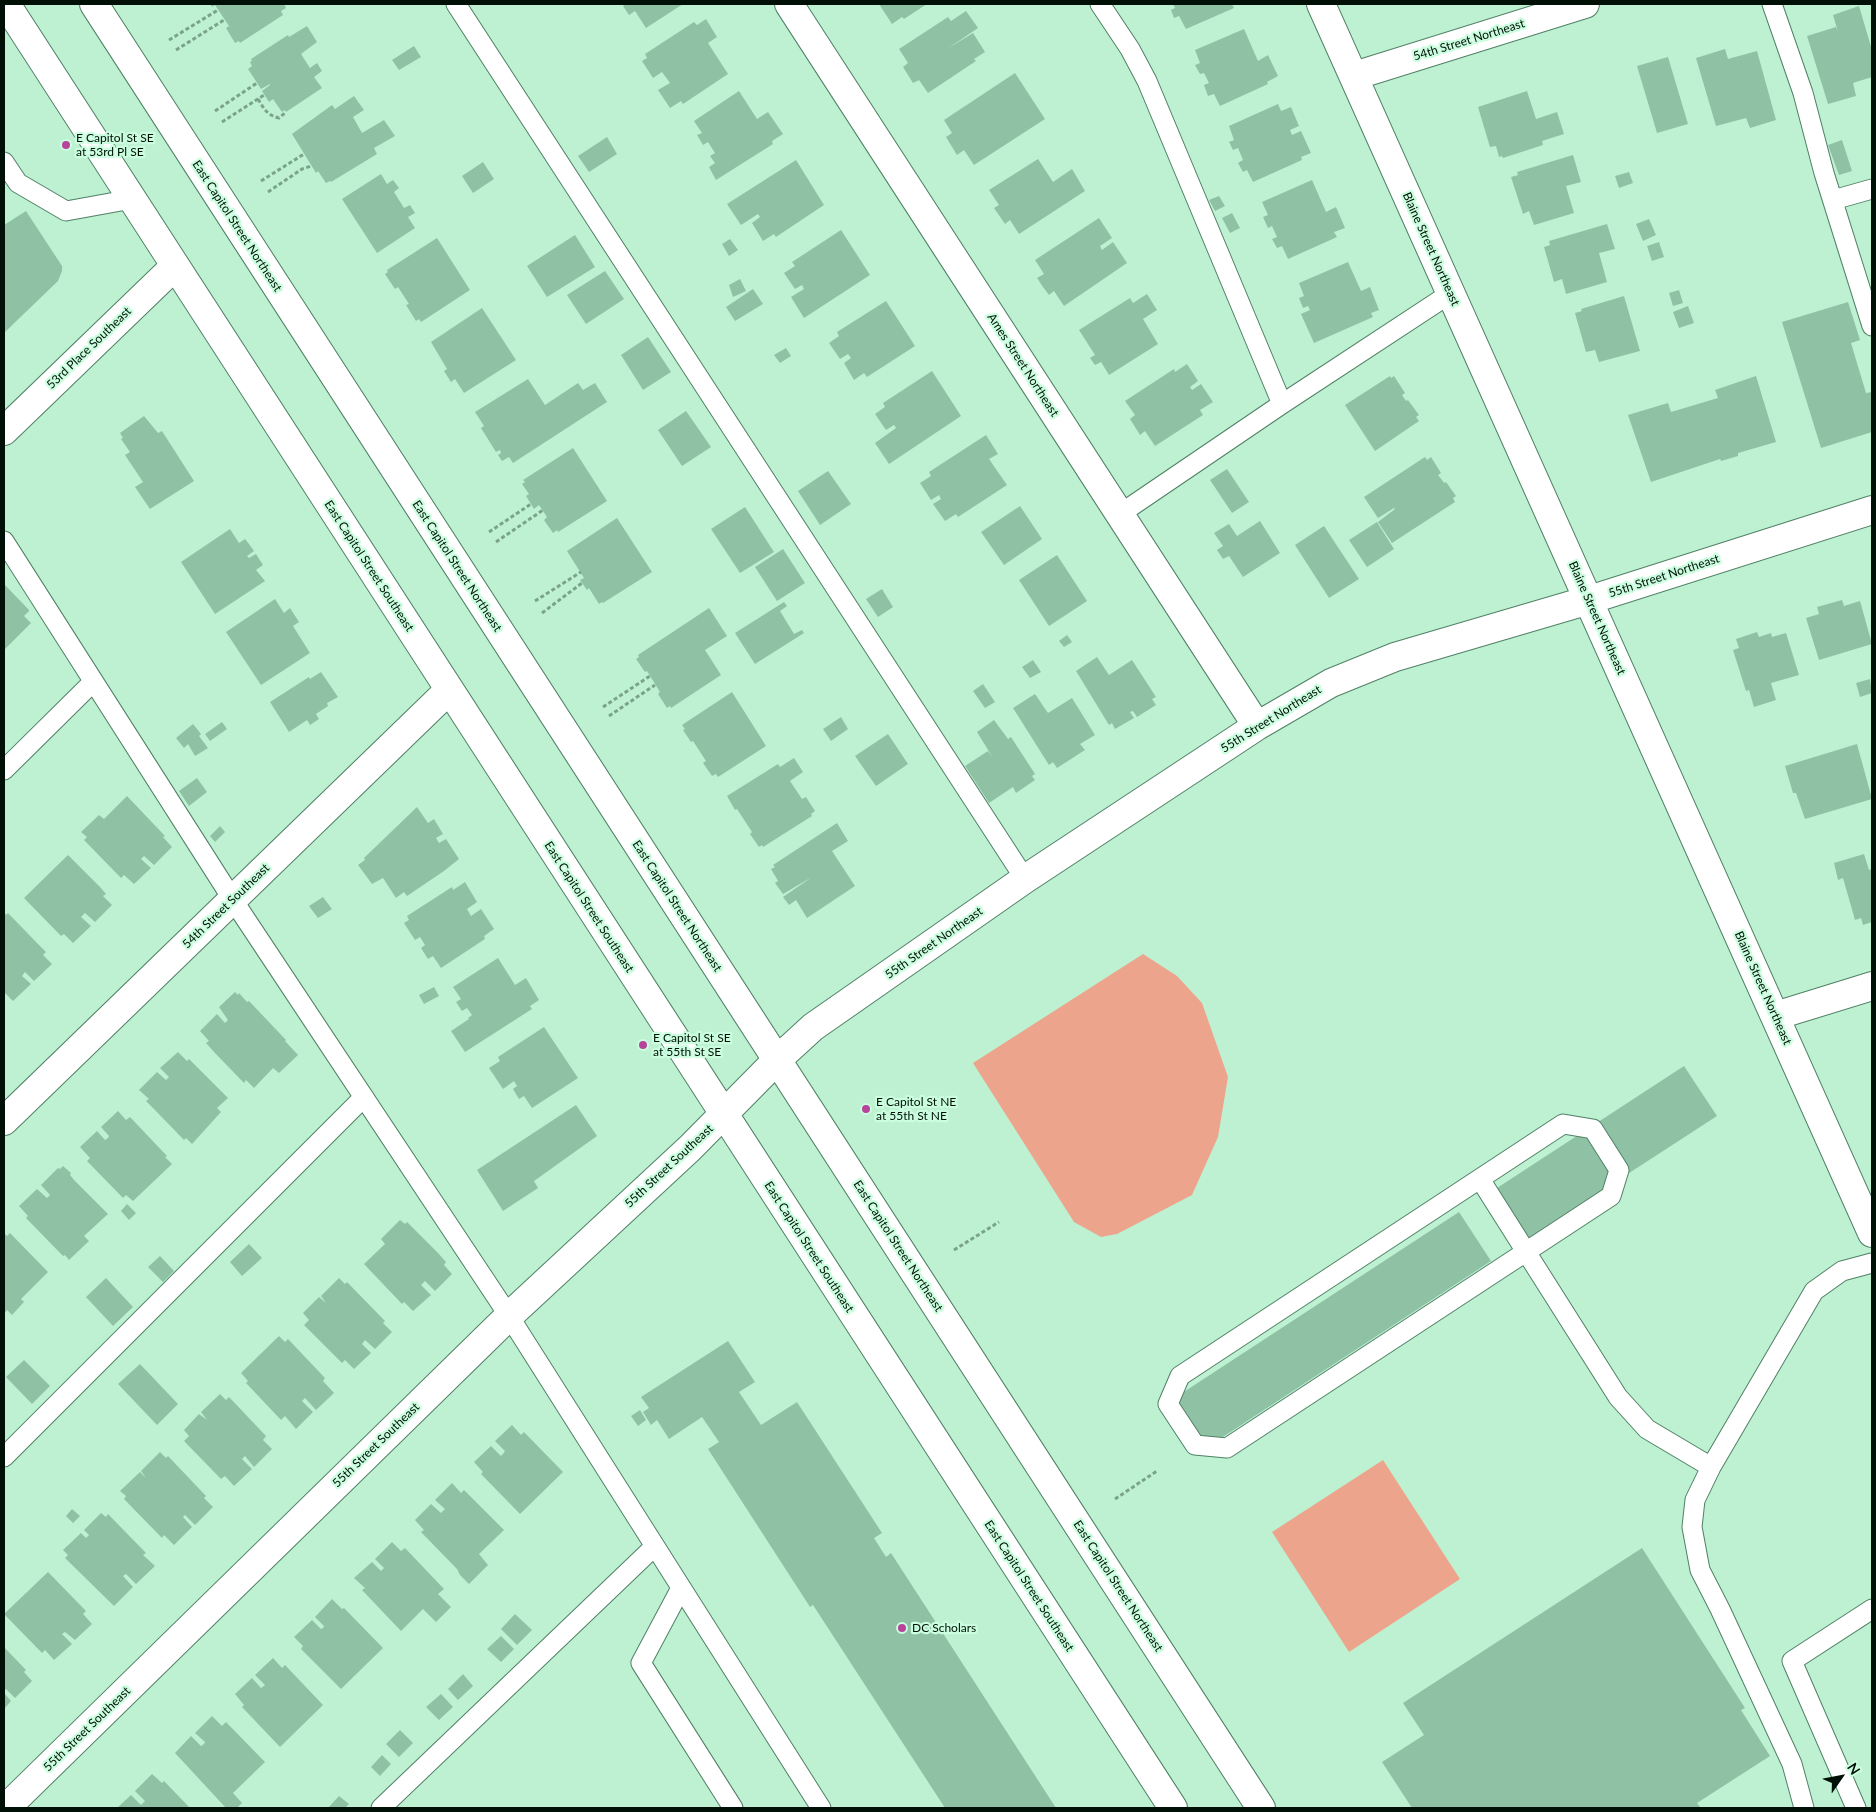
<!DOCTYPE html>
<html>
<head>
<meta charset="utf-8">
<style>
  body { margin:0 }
  #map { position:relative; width:1876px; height:1812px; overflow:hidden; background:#bdf1d2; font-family:Lato,sans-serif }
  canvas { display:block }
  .frame { position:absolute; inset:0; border:5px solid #001006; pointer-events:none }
  .north { position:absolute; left:1816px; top:1752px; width:50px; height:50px; -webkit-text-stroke:4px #cafedf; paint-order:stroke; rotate:57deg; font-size:14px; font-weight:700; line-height:20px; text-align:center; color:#001006 }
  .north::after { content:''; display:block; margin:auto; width:18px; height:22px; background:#001006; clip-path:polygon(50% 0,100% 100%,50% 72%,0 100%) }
</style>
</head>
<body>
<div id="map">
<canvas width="1876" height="1812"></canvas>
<div class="frame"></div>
<div class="north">N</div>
</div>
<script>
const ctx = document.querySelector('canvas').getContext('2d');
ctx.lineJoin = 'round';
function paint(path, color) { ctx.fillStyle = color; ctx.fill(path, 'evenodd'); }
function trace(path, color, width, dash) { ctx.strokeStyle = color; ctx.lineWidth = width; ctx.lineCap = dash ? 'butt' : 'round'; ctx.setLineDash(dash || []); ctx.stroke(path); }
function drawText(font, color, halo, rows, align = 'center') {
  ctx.font = font + ' Lato,sans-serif'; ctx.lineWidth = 4.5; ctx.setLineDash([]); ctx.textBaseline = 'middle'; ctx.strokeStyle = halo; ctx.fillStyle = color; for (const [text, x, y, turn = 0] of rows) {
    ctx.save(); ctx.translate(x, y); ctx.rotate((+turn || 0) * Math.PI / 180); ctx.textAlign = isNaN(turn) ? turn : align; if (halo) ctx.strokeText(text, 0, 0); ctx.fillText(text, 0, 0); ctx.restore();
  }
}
paint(new Path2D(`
  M1143,954l34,22 25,27 26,74 -10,60 -26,58 -75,39 -16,3 -27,-15 -101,-159z
  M1383,1460l77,119 -111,73 -77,-120z`), '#eda48d');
paint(new Path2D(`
  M210,4h74l2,4 -5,3 2,4 -43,28 -1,-2 -4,2 -9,-15 3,-2 -14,-21 -3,2z
  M626,4h57l-37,24 -11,-17 -6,4 -6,-9z
  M879,4h48l-23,15 -2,-2 -10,7z
  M1173,4h59l2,4 -48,21 -7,-13 -5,2 -3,-8 4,-2z
  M1859,6l13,44v27l-19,6 3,13 -28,8 -21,-68 29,-9 2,5 -5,-17z
  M966,11l12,17 -31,21 26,-16 12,19 -11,7 2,2 -48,32 -9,-13 -6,3 -10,-16 5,-4 -9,-14 49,-32 3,4z
  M706,19l11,18 -9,6 20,31 -45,30 -2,-3 -11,7 -12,-18 12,-7 -8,-11 -9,6 -11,-17 5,-3 -2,-4 49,-32 3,3z
  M307,26l10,16 -16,12 9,14 7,-5 5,8 -8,6 8,11 -36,24 -1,-2 -3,2 -9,-13 -4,3 -7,-11 8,-6v-1l-9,5 -13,-20 4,-3 -2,-4 2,-1 -1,-2 37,-24 1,2z
  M1244,29l14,32 10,-6 10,21 -11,6 1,2 -48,22 -6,-12 -6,2 -4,-11 5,-2 -5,-10 -4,1 -5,-9 5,-2 -5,-13z
  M414,46l7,11 -22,13 -7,-10z
  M1725,49l3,10 29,-8 19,69 -26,8 -4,-10 -30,8 -20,-68z
  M1668,57l20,67 -31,9 -20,-67z
  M1015,73l30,46 -71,46 -10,-15 -7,5 -11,-18 6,-4 -8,-13z
  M739,91l18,28 11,-7 15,22 -11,7 1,3 -57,36 -7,-13 6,-4 -5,-7 5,-3 -7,-11 -5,3 -6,-10 5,-2 -8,-12z
  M1527,91l9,28 21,-7 7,22 -22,7 1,4 -40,13 -1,-2 -3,1 -3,-11 -6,1 -12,-40z
  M354,96l10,14 -11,7 9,16 22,-13 11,16 -21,12 3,6 -46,28 -1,-1 -4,2 -8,-12 -2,2 -24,-39 40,-29 3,4z
  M1278,104l3,7 10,-4 8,19 -9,4 2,5 9,-4 10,22 -10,4 1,3 -49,22 -6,-12 -4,2 -5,-9 5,-3 -5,-12 -5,2 -4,-8 5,-2 -5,-14z
  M607,137l10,17 -28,18 -11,-16z
  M1842,140l10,31 -13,4 -11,-30z
  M1573,155l8,27 -15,4 8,27 -40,12 -5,-14 -6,3 -12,-37 7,-2 -1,-3z
  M1038,159l15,23 19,-13 13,22 -66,43 -9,-14 -5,4 -11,-16 5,-3 -10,-15z
  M796,160l28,45 -48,32 -2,-3 -11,7 -11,-18 8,-6 -2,-3 -17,11 -14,-21z
  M483,162l11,17 -21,14 -11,-17z
  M1629,172l4,11 -14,5 -4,-12z
  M381,174l6,10 6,-4 6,8 -5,4 10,16 6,-3 5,8 -7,4 7,11 -38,25 -35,-54z
  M1312,180l14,32 10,-5 9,21 -11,4 3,5 -49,22 -6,-13 -5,2 -5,-9 5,-2 -5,-11 -4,2 -5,-11 5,-2 -6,-13z
  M1219,196l6,10 -10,5 -6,-11z
  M26,211l36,55v5l-4,10 -54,52v-108z
  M1232,213l8,15 -10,5 -8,-15z
  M1099,218l13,20 -12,8 2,4 11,-8 14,21 -63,43 -10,-15 -5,4 -6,-8 -6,-9 7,-4 -9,-14z
  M1649,219l7,16 -13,6 -7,-17z
  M1607,224l8,25 -16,4 8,29 -41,12 -4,-15 -8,3 -10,-35 6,-2 -1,-4z
  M841,230l29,45 -66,43 -13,-21 13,-8 -2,-4 -7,4 -11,-16 11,-7 -3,-4z
  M575,235l20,32 -48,30 -20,-31z
  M437,238l33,52 -49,32 -2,-3 -3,2 -10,-16 3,-1 -11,-17 -3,2 -10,-15 3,-2 -1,-2z
  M730,239l8,11 -9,6 -7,-12z
  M1659,242l5,15 -12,4 -5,-15z
  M1348,262l13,29 9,-4 9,23 -8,3 2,4 -59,26 -13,-29 9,-4 -2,-4 -5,2 -4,-10 5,-2 -5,-13z
  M605,271l19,28 -38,25 -19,-29z
  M740,279l6,12 -13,6 -4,-12z
  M753,289l10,15 -28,17 -9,-14z
  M1679,290l4,13 -10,3 -4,-13z
  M1147,294l10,16 -14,9 15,25 -49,31 -8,-13 -6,3 -5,-7 5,-3 -16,-25 51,-32 3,5z
  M1624,296l16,55 -41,11 -4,-12 -9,2 -11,-39 7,-2 -1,-2z
  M886,301l29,45 -48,31 -3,-4 -10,7 -10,-17 7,-5 -3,-4 -8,5 -11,-16 10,-7 -2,-4z
  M1848,302l12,38 -9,3 15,50 6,-1v40l-51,16 -39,-126z
  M1688,306l6,17 -15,5 -6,-16z
  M482,308l34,52 -52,33 -9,-14 -4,3 -7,-11 3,-2 -16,-27z
  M648,337l23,35 -28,18 -22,-35z
  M786,348l5,8 -11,7 -6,-8z
  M1187,364l11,17 -8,6 2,3 9,-6 12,18 -13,8 3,5 -48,31 -10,-15 -5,4 -10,-16 5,-4 -10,-14 49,-32 1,3z
  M932,371l29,45 -72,48 -14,-21 21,-15 -2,-3 -8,5 -11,-16 10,-7 -2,-4z
  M1390,376l1,2 3,-2 11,17 -3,2 4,6 2,-1 11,15 -3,2 3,4 -44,30 -30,-46z
  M1756,376l20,66 -38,11v3l-17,5 -1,-2 -69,23 -23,-67 40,-12 3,9 47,-14 -3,-8z
  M528,379l17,26 33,-22 5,7 12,-7 12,19 -94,61 -4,-6 -7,4 -4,-6 3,-2 -1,-3 -4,2 -15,-24 3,-2 -9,-14z
  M686,411l25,36 -29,19 -24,-36z
  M144,416l14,17 4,-2 32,50 -44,28 -15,-22 8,-5 -18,-27 5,-3 -9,-13 2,-1 -3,-5z
  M986,435l12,19 -9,5 18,26 -49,32 -2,-3 -11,7 -12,-17 8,-5 -2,-4 -8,5 -11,-17 11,-7 -2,-4z
  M573,448l34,53 -49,31 -1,-2 -4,3 -9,-13 3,-3 -8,-12 -5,4 -8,-13 3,-2 -7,-10 3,-2 -2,-2z
  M1425,457l2,3 4,-3 10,16 -3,2 4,5 2,3 2,-1 10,14 -3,2 2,4 -63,41 -14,-21 17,-13 -1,-1 -16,10 -14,-21z
  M1227,469l22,33 -17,11 -22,-33z
  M828,471l23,33 -31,21 -22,-34z
  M1020,506l22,33 -38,26 -23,-33z
  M745,507l29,45 -34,21 -29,-44z
  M617,518l35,54 -49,31 -1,-1 -3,2 -10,-16 -2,2 -7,-10 4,-2 -17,-27z
  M1260,521l20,32 -37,24 -14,-21 -6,3 -6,-9 6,-4 -9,-13 15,-9 8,12z
  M1377,522l17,27 -27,18 -18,-27z
  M1324,526l35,53 -30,19 -34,-53z
  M230,529l9,14 6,-4 4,5 5,7 -7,5 2,2 7,-4 7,11 -7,5 9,11 -50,33 -34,-52z
  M783,549l22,34 -28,18 -22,-34z
  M1057,555l30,46 -38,25 -30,-46z
  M4,584l25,26v1l-5,5 7,7 -27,27z
  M882,589l11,18 -15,10 -12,-18z
  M275,599l9,14 6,-5 9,14 -6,4 17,27 -49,32 -35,-53z
  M1842,600l2,6 16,-5 12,43 -53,16 -13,-42 13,-4 -2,-7z
  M784,602l3,4 -7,5 14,23 8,-4 2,3 -49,31 -20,-31z
  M709,608l18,28 -22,14 16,25 -50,33 -1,-2 -3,2 -9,-14 2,-2 -13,-21 -2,1 -9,-13 3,-2 -1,-2z
  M1757,632l2,5 12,-4 1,4 14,-4 13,42 -28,8 5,17 -22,7 -5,-17 -3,1 -13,-41 6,-2 -3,-9z
  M1067,635l5,7 -8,5 -5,-6z
  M1097,657l12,18 23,-15 24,37 -4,2 4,6 -19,12 -4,-6 -3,1 4,6 -19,11 -3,-6 -3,2 -33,-54z
  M1033,660l8,12 -11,6 -8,-11z
  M321,672l17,25 -11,6 1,3 -12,8 3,5 -9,6 -3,-5 -18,12 -19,-30 39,-25 1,2z
  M1870,679l2,14 -12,4 -4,-14z
  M983,684l12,18 -10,6 -12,-17z
  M732,692l34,54 -48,31 -2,-3 -4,2 -9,-13 3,-2 -13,-20 -2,1 -8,-12 2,-1 -3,-4z
  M1035,694l13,19 24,-15 23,37 -15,9 5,6 -28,18 -4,-6 -4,3 -36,-57z
  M841,717l7,12 -17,12 -8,-12z
  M994,720l14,19 3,-2 24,37 -3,2 3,4 -19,13 -3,-6 -24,16 -24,-37 23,-15 5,7 -16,-26z
  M222,722l5,7 -17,12 -5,-7z
  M193,724l8,10 -2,2 9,12 -13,8 -7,-12 -4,4 -8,-10z
  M888,734l20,30 -32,22 -21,-30z
  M1857,744l15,55 -67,20 -9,-26h-3l-8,-27z
  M794,758l9,14 -13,9 12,18 4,-2 9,14 -4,3 1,2 -49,31 -1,-2 -3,2 -9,-13 2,-2 -15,-23 -2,1 -8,-14 51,-32 2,3z
  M197,778l10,14 -18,14 -10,-15z
  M127,796l38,40 -2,1 9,10 -18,18 -10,-9 -3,3 10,9 -17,16 -10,-9 -3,3 -37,-38 3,-3 -6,-5 18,-17 5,4z
  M417,807l11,16 6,-4 9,15 -7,4 3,5 7,-4 13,20 -15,12 -37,25 -3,-4 -8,6 -13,-20 -11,6 -14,-19 7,-5 -1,-2z
  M837,823l11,18 -16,10 23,35 -48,32 -11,-18 -7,5 -6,-8 29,-20 -29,17 -8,-11 3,-2 -7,-12 4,-2 -2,-2z
  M220,826l5,6 -10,10 -5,-6z
  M1864,854l5,16 3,-1v53l-9,3 -2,-7 -6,2 -12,-42 -5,2 -4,-17z
  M68,855l32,32 6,7 -3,2 9,9 -17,17 -10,-9 -4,4 10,9 -18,17 -9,-9 -3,2 -37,-38z
  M465,882l12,20 -10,7 4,7 10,-7 13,20 -10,7 1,3 -44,29 -8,-12 -5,3 -7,-11 4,-3 -5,-8 -5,3 -11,-17 5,-3 -2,-4 45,-29 1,3z
  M323,897l9,12 -14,9 -9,-12z
  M4,912l2,3 2,-2 29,30 9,9 -3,3 9,9 -18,17 -9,-9 -3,4 9,8 -18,17 -9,-9z
  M498,958l17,27 11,-7 13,22 -9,6 2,3 -67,43 -14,-21 18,-12 -1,-1 4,-3 -5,-7 -5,3 -6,-9 5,-3 -8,-12z
  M434,987l5,9 -15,8 -5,-9z
  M235,992l3,3 1,-2 8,9 2,-1 37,39 -1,1 13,14 -19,18 -6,-5 -19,20 -8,-8 -2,3 -30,-31 -8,-9 3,-2 -9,-10 17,-17 8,9 3,-3 -9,-13z
  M544,1027l34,51 -46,30 -8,-12 -5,3 -6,-10 4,-3 -3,-5 -11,8 -14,-21 11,-7 -2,-4z
  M178,1052l9,9 2,-2 39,39 -11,10 4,4 -29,32 -6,-6 -2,2 -31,-32 -7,-7 3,-2 -10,-9 18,-18 9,8 3,-3 -9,-9z
  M1684,1066l33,50 -188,122 -32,-50z
  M576,1105l21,31 -63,45 4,7 -35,23 -26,-41z
  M118,1111l8,9 4,-3 37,39 -2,1 7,7 -39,37 -7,-6 -3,3 -36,-37 3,-3 -10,-11 17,-16 8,9 3,-2 1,-2 -8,-9z
  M63,1166l8,7 -1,2 5,6 33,33 -24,22 5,5 -20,19 -4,-5 -2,1 -37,-38 2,-2 -9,-10 18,-17 10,9 3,-3 -9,-10 17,-17 2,1z
  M127,1204l9,9 -7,7 -8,-9z
  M1459,1212l32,49 -288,189 -33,-49z
  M400,1220l5,4 2,-2 31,31 8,9 -2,3 8,9 -17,17 -10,-10 -4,4 10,10 -18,16 -9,-9 -2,2 -38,-40 21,-20 -4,-5z
  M4,1233l3,3 3,-3 38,39 -27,27 3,3 -12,13 -5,-5 -3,4z
  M249,1244l13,14 -20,18 -12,-14z
  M160,1256l14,15 -11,11 -15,-15z
  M106,1278l27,29 -20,19 -27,-29z
  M339,1278l6,6 2,-2 38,39 -2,2 9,9 -17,17 -10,-9 -3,4 9,9 -17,16 -9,-9 -3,3 -38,-38 5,-5 -6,-7 16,-16 7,6 -5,-7z
  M279,1336l6,6 3,-3 37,39 -2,3 11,12 -18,17 -11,-12 -3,3 11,11 -17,17 -11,-13 -4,4 -35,-37 2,-2 -7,-8z
  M728,1341l27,41 -16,10 22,33 36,-23 85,131 -8,5 12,19 5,-4 165,255h-111l-132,-203 -3,2 -102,-158 11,-7 -17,-25 -33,22 -12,-19 -6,5 -8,-13 6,-4 -8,-11z
  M24,1360l26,26 -18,18 -26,-27z
  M140,1364l38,40 -21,21 -39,-41z
  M220,1394l6,6 3,-3 37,39 -3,4 9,9 -18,18 -9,-11 -3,3 10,10 -18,17 -9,-10 -4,3 -37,-38 5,-5 -5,-6 15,-16 8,6 -6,-8z
  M640,1410l6,10 -8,6 -7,-10z
  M512,1425l9,10 3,-3 39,40 -43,42 -39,-40 2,-2 -9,-10 17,-16 10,10 2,-2 2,-3 -10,-10z
  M160,1452l6,6 2,-2 38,40 -2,2 9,9 -18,18 -10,-10 -2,2 9,10 -18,18 -10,-10 -2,3 -38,-39 2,-3 -6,-5 20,-19 6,6 -5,-7z
  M452,1483l9,10 3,-3 40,40 -25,24 9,11 -19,19 -9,-9 -3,-6 -36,-37 3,-2 -9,-10 16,-16 10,9 4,-4 -10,-9z
  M72,1509l8,7 -7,7 -7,-7z
  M101,1513l5,4 2,-3 38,39 -3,2 12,11 -19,18 -10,-10 -3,2 10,11 -19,19 -49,-48 3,-3 -5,-5 18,-17 5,5 3,-3 -5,-5z
  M392,1542l9,9 4,-3 39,41 -6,5 13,13 -15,15 -13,-13 -22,22 -39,-41 3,-2 -11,-10 18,-16 9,9 3,-3 -9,-9z
  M1642,1548l103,160 -4,2 29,46 -73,47 4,5h-289l-30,-46 42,-27 -21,-32z
  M48,1572l38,39 -3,3 9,10 -17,16 -10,-8 -3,2 10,10 -18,16 -9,-10 -3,3 -38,-39z
  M332,1599l10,10 2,-1 39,40 -42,41 -40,-40 2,-3 -9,-9 18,-17 9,9 2,-1 1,-2 -9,-9z
  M515,1614l17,16 -15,15 -16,-16z
  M501,1636l13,13 -13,13 -14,-13z
  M4,1647l22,23 -2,2 8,9 -17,17 -9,-9 -2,2z
  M273,1658l9,10 3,-3 38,40 -43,42 -38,-40 2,-2 -9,-11 17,-16 9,10 4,-3 -10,-10z
  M463,1674l10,12 -15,14 -10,-11z
  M4,1693l7,8 -7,8z
  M441,1694l12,13 -14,13 -13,-13z
  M212,1716l10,10 4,-4 39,40 -32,31 9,10 -5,5h-11l-51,-55 16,-17 10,10 3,-2 1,-2 -10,-9z
  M400,1730l13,13 -14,14 -13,-13z
  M382,1755l9,9 -11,12 -9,-9z
  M152,1774l10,9 2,-2 26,27h-73l14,-13 10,10 4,-4 -10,-10z
  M339,1796l10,8 -4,4h-17z`), '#8fc2a4');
const service = new Path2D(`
  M456,4l569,875
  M1100,4l30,45 17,32 135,323
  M1772,4l31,89 21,80 48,153
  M4,162l14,21 48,28 66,-12
  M1833,200l39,-11
  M1120,514l162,-110 169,-111
  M4,541l229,359 276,416 312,492
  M4,770l89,-88
  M1563,1124l30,5 26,41 -8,26 -384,252 -32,-3 -27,-41 12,-28z
  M1480,1179l138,218 29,32 64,38
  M4,1457l360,-360
  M681,1588l-40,75 92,145
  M381,1808l274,-262
  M1804,1808l-12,-44 -72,-155 -20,-39 -8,-43 3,-27 16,-33 103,-176 28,-20 30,-8
  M1856,1808l-64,-147 80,-52`);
const minor = new Path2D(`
  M789,4l468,722
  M1321,4l551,1229
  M1354,76l231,-72
  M4,431l171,-165
  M1775,1016l97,-30
  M4,1121l445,-431
  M6,1808l503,-492 181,-168 87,-88 36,-33 212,-148 232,-153 74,-43 64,-26 194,-57 283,-90`);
const primary = new Path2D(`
  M6,4l1167,1804
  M94,4l1167,1804`);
trace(service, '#508065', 21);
trace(minor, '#508065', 30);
trace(primary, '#508065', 30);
trace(new Path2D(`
  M169,40l49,-30
  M176,50l48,-30
  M258,99c6,10 9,16 21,19l7,-6
  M215,111l42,-28
  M222,122l42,-27
  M261,181l43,-27
  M268,192l34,-23 9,-3
  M489,532l42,-28
  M496,542l47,-32
  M535,601l46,-29
  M542,613l40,-30
  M603,707l47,-31
  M609,716l46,-31
  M954,1250l45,-28
  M1115,1499l42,-28`), '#7ba38b', 3, [4, 2.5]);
trace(service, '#fff', 19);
trace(minor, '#fff', 28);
trace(primary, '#fff', 28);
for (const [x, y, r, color] of [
  [66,145,5,"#b7439b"],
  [643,1045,5,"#b7439b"],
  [866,1109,5,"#b7439b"],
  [902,1628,5,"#b7439b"]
]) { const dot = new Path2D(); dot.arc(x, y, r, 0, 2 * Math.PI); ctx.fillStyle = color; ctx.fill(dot); trace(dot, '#cafedf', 2); }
drawText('12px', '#001006', '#cafedf', [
  ["54th Street Northeast",1469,40,-17],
  ["East Capitol Street Northeast",237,226,57],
  ["Blaine Street Northeast",1431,249,66],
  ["53rd Place Southeast",89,348,-44],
  ["Ames Street Northeast",1023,365,57],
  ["East Capitol Street Southeast",369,566,57],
  ["East Capitol Street Northeast",457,566,57],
  ["55th Street Northeast",1664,576,-18],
  ["Blaine Street Northeast",1597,618,66],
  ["55th Street Northeast",1271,719,-32],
  ["54th Street Southeast",226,906,-44],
  ["East Capitol Street Northeast",677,906,57],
  ["East Capitol Street Southeast",589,907,57],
  ["55th Street Northeast",934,943,-35],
  ["Blaine Street Northeast",1763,988,66],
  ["55th Street Southeast",669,1166,-43],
  ["East Capitol Street Northeast",898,1246,57],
  ["East Capitol Street Southeast",809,1247,57],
  ["55th Street Southeast",376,1445,-44],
  ["East Capitol Street Southeast",1029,1586,57],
  ["East Capitol Street Northeast",1118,1586,57],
  ["55th Street Southeast",87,1729,-44]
]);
drawText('12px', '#001006', '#cafedf', [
  ["E Capitol St SE",76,138],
  ["at 53rd Pl SE",76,152],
  ["E Capitol St SE",653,1038],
  ["at 55th St SE",653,1052],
  ["E Capitol St NE",876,1102],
  ["at 55th St NE",876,1116],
  ["DC Scholars",912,1628]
], 'left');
</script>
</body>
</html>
